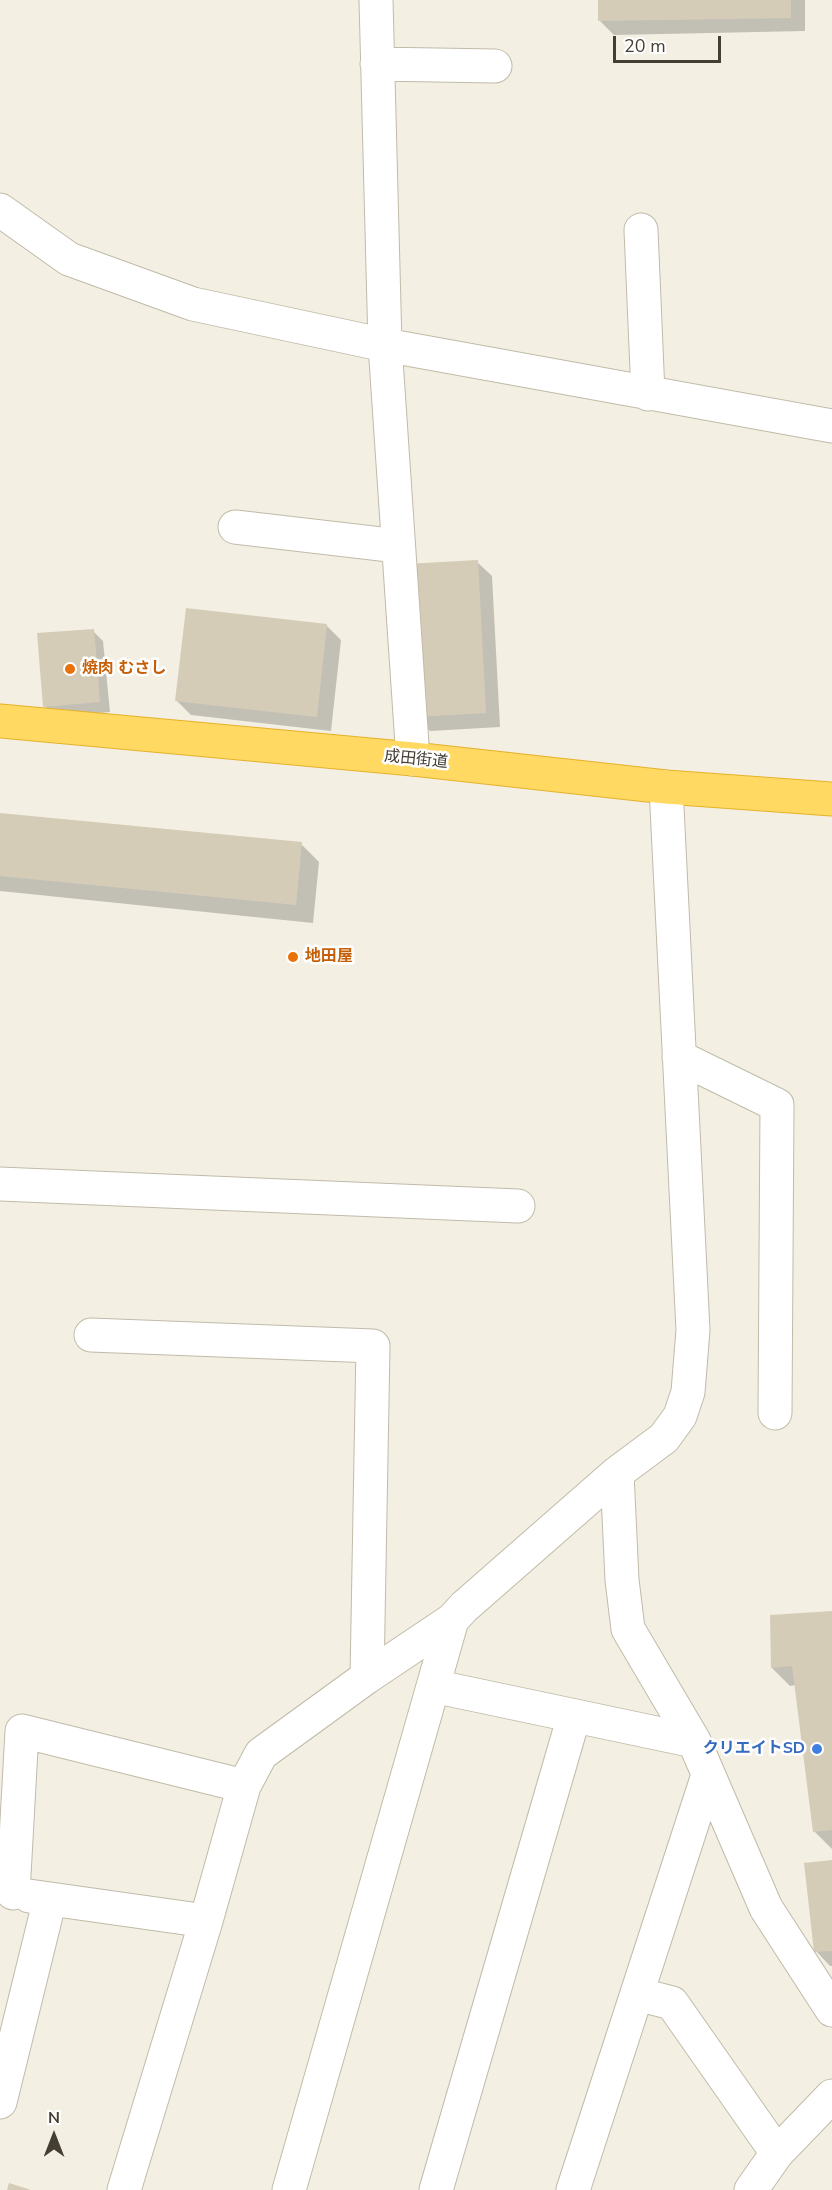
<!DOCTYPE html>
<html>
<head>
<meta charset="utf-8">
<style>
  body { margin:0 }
  #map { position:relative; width:832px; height:2190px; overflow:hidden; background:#f3efe3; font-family:"Nunito Sans",sans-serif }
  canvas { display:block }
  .north { position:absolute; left:24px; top:2106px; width:60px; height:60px; -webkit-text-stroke:4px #fff; paint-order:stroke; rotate:0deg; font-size:16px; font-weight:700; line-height:24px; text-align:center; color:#453f33 }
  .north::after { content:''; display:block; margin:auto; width:21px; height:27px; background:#453f33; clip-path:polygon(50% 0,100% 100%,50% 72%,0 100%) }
  .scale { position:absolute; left:613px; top:36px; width:108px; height:27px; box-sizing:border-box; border:3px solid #453f33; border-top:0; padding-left:8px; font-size:18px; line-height:21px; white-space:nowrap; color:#453f33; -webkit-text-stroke:4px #fff; paint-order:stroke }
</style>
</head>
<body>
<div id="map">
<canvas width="832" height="2190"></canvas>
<div class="north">N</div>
<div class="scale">20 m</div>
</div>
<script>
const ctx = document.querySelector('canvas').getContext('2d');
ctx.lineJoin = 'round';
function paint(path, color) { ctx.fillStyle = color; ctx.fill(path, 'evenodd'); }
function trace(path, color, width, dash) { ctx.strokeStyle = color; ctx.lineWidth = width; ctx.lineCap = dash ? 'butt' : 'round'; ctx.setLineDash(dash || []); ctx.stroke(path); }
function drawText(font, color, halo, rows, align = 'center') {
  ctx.font = font + ' "Nunito Sans","Noto Sans JP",sans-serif'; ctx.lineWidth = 5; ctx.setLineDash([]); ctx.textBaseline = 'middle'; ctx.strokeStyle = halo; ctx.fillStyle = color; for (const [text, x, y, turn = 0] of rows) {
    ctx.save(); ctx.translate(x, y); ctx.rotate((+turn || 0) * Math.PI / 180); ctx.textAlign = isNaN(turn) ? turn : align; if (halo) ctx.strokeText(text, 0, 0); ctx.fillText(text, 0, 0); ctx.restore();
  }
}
paint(new Path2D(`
  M599,0h206v31l-191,4 -14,-14z
  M477,562l15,14 8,151 -70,4 -15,-15z
  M326,625l15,15 -10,91 -140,-16 -14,-14z
  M93,631l10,10 7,71 -55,5 -10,-10z
  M0,814l301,30 18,18 -6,61 -313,-32z
  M832,1613v236l-18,-18 -18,-146 -6,1 -18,-18z
  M832,1861v105h-2l-14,-15z`), '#0003');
paint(new Path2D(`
  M598,0h193v18l-193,3z
  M478,560l8,153 -72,4 -8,-153z
  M186,608l141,16 -10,93 -142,-16z
  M94,629l6,73 -57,5 -6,-74z
  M0,813l302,29 -6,63 -296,-29z
  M832,1611v219l-19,2 -21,-166 -21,2 -1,-53z
  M832,1860v91l-18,1 -10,-89z
  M9,2183l22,7h-24z`), '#d5ccb8');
const minor = new Path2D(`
  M376,0l9,345 28,414
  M377,64l118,2
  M0,210l69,49 124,45 192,41 447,81
  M641,230l7,164
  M235,527l163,19
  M679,1057l98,48 -2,308
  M0,1184l518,22
  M91,1335l282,11 -6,331
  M617,1473l5,107 6,49 66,112 72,167 66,102
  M433,1686l261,55
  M13,1893l9,-162 222,55
  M29,1896l177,25
  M637,1994l35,9 105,150
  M0,2102l50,-203
  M124,2190l82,-269 38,-135 17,-32 106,-77 85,-57 12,-13 153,-134 47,-35 16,-22 8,-24 5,-62 -27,-543
  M289,2190l163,-570
  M436,2190l138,-474
  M573,2190l135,-415
  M751,2190l26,-37 55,-57`);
const highway = new Path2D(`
  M0,721l413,38 253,28 166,12`);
trace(minor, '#c1bba8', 35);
trace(highway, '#e6b12a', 35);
trace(minor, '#fff', 33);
trace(highway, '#ffd961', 33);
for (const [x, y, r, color] of [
  [70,669,6,"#e8710a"],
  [293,957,6,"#e8710a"],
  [817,1749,6,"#3f7fe0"]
]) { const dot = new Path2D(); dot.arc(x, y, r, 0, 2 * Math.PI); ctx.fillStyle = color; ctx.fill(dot); trace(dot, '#fff', 2); }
drawText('bold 16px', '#c56008', '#fff', [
  ["焼肉 むさし",82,669],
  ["地田屋",305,957]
], 'left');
drawText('16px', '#453f33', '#fff', [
  ["成田街道",416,760,6]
]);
drawText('bold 16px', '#366cbe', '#fff', [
  ["クリエイトSD",805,1749]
], 'right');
</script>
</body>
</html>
